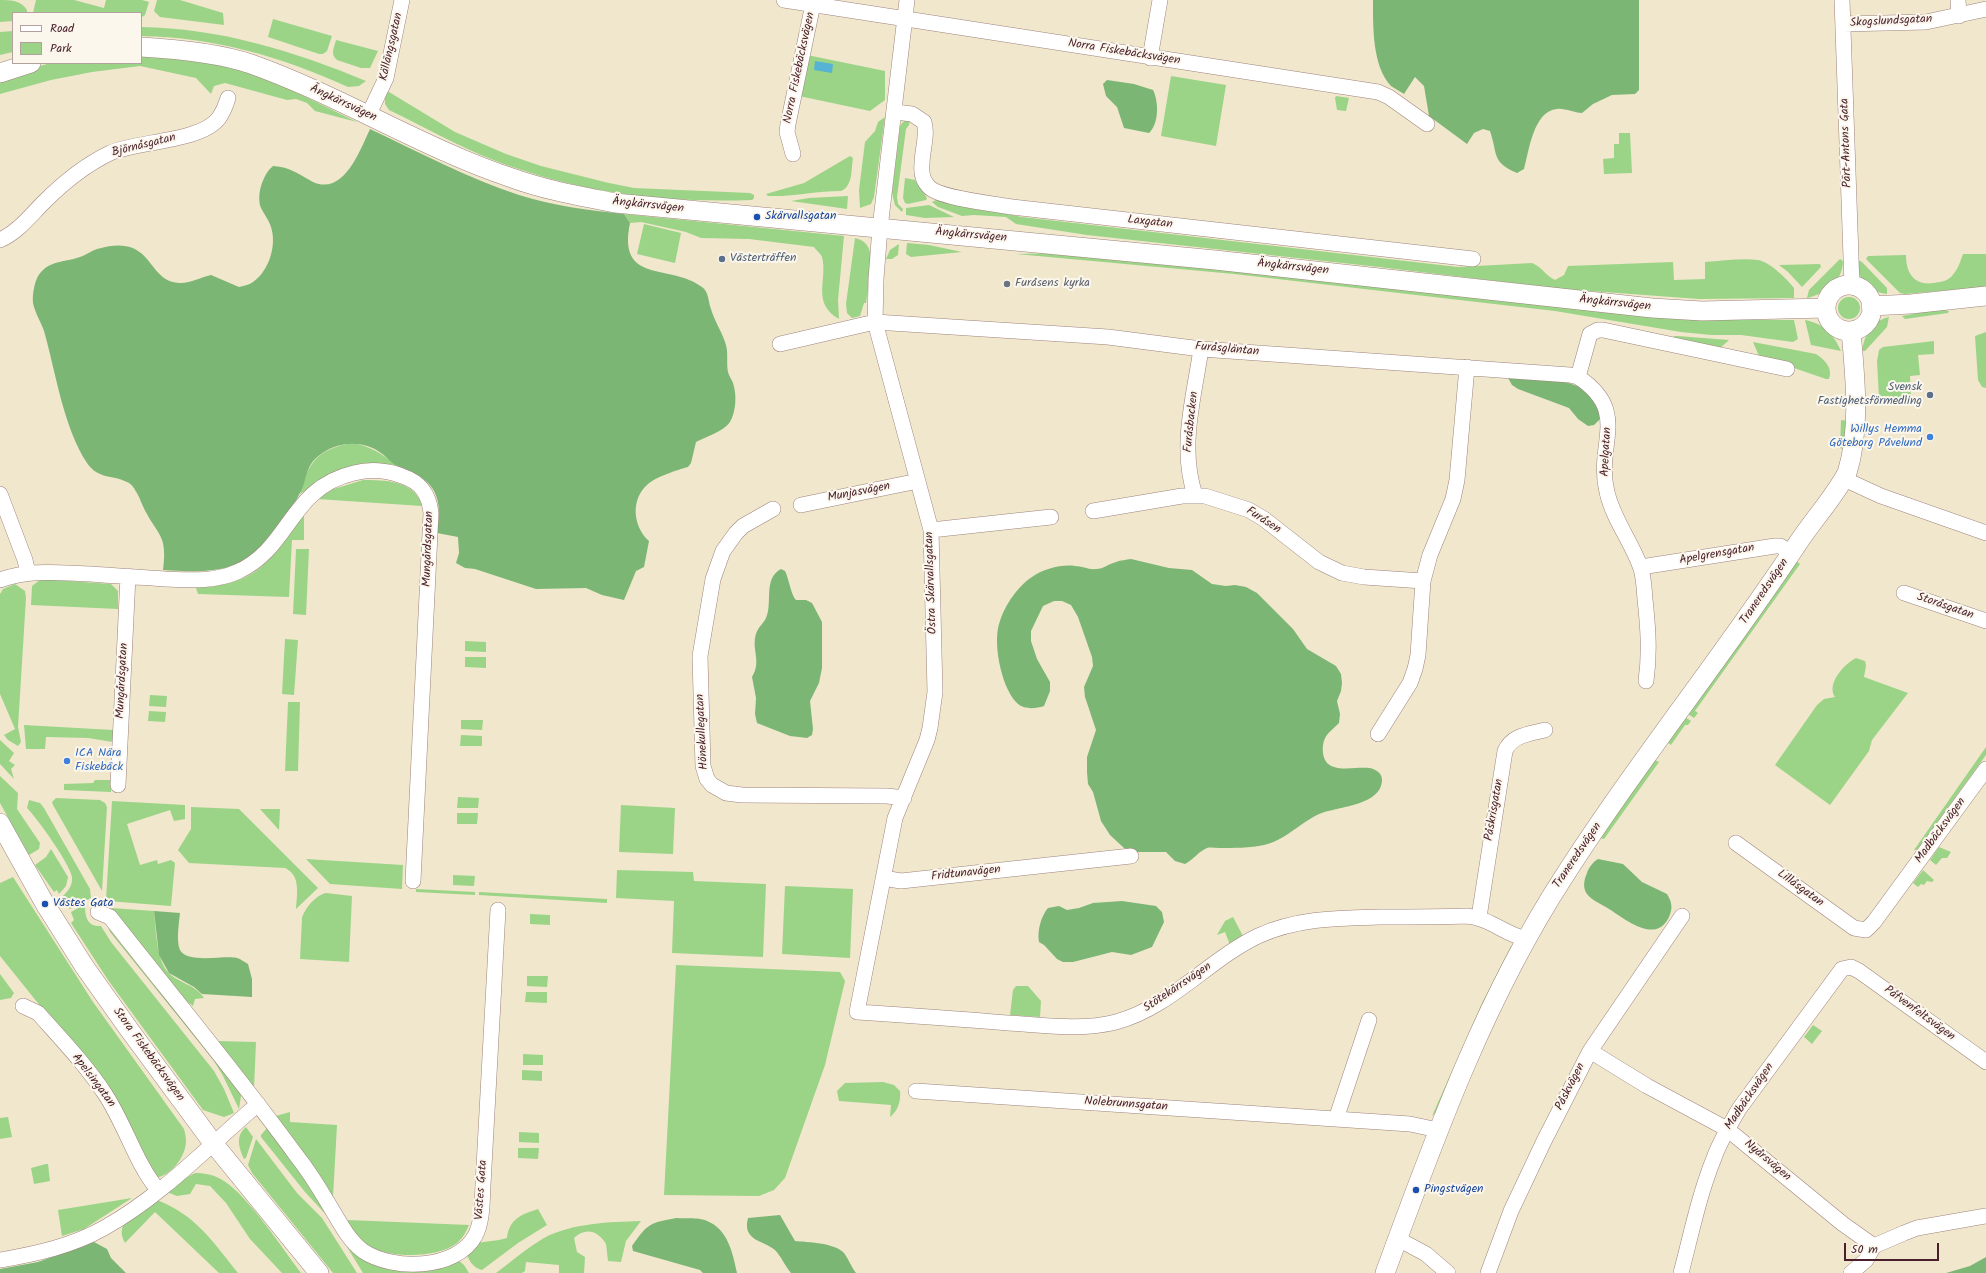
<!DOCTYPE html>
<html>
<head>
<meta charset="utf-8">
<style>
  body { margin:0 }
  #map { position:relative; width:1986px; height:1273px; overflow:hidden; background:#f1e7cd; font-family:Kalam,sans-serif }
  canvas { display:block }
  .legend { position:absolute; left:12px; top:12px; width:130px; height:52px; box-sizing:border-box; background:#fbf7ec; border:1px solid #b4a19f; margin:0; padding:5px 7px; list-style:none; font-size:12px; color:#4a1f2b }
  .legend li { display:flex; align-items:center; gap:8px; height:20px }
  .legend b { width:20px; border:1px solid #b4a19f }
  .scale { position:absolute; left:1844px; top:1243px; width:95px; height:18px; box-sizing:border-box; border:2px solid #4a1f2b; border-top:0; padding-left:5px; font-size:12px; line-height:14px; white-space:nowrap; color:#4a1f2b; -webkit-text-stroke:3px #fbf7ec; paint-order:stroke }
</style>
</head>
<body>
<div id="map">
<canvas width="1986" height="1273"></canvas>
<ul class="legend">
<li><b style="height:5px;background:#fff"></b>Road</li>
<li><b style="height:11px;background:#9bd487"></b>Park</li>
</ul>
<div class="scale">50 m</div>
</div>
<script>
const ctx = document.querySelector('canvas').getContext('2d');
ctx.lineJoin = 'round';
function paint(path, color) { ctx.fillStyle = color; ctx.fill(path, 'evenodd'); }
function trace(path, color, width, dash) { ctx.strokeStyle = color; ctx.lineWidth = width; ctx.lineCap = dash ? 'butt' : 'round'; ctx.setLineDash(dash || []); ctx.stroke(path); }
function drawText(font, color, halo, rows, align = 'center') {
  ctx.font = font + ' Kalam,sans-serif'; ctx.lineWidth = 4; ctx.setLineDash([]); ctx.textBaseline = 'middle'; ctx.strokeStyle = halo; ctx.fillStyle = color; for (const [text, x, y, turn = 0] of rows) {
    ctx.save(); ctx.translate(x, y); ctx.rotate((+turn || 0) * Math.PI / 180); ctx.textAlign = isNaN(turn) ? turn : align; if (halo) ctx.strokeText(text, 0, 0); ctx.fillText(text, 0, 0); ctx.restore();
  }
}
paint(new Path2D(`
  M0,0c10,0 21,0 27,10v3h-14v8l-13,1z
  M36,0h38l30,8 2,-8h36l7,2 -4,13 -3,2 -1,-4h-108z
  M157,0h23l43,13 1,12 -64,-8 -6,-6z
  M273,19l59,17 -5,15 -4,3h-4l-51,-17z
  M141,27c78,1 153,24 225,54l-7,5 -11,1c-66,-30 -134,-50 -207,-51z
  M13,31v21l-13,3v-23z
  M336,40l42,11 -8,17h-9l-24,-8c-7,-6 -3,-12 -1,-20z
  M141,53l85,12 47,16 84,41 -42,-11 -8,-8 -11,-4 -9,1 -62,-17 -11,3 -3,8 -15,-16 -56,-12 -48,6 -41,8 -51,14v-17l51,-14h90z
  M807,55l78,16v29l-15,11 -71,-15z
  M1171,76l55,9 -10,61 -55,-10z
  M385,92h4l66,40 51,22 35,12 68,17 25,5 116,5 4,2v3l-2,2c-90,3 -171,-7 -256,-39 -37,-14 -71,-34 -107,-51l-4,-6z
  M1336,96l13,2 -3,13 -9,-1 -2,-12z
  M885,117l-11,80 -3,7 -11,4 -1,-18 6,-48 10,-11 3,-9z
  M910,118l-1,7 -3,4 -9,68 1,7 5,5 -1,3 -7,-7 -3,-12 8,-67 3,-4z
  M1619,133h11l2,40 -28,1 -1,-15 11,-1v-14h5z
  M850,156l3,2c-2,12 0,28 -12,33 -25,0 -48,6 -73,5l-2,-2 38,-11z
  M905,178l10,2 12,18 -1,2 -18,4 -3,-1 -2,-5z
  M848,196l-1,13 -56,-8 18,-3z
  M936,200l86,17 436,50 74,-4c10,4 14,13 23,17l9,-5 4,-9 105,-4 1,18 31,-1v-17c17,-1 36,-4 53,-2 12,2 29,19 36,28v10l-95,1 -136,-10 -184,-22 -292,-32 -71,-11 -10,-7 -32,-2 -12,1 -24,-9 -6,-5z
  M929,205l25,12 -29,1 -19,-3v-7z
  M624,214l220,22 -6,64 1,19c-28,-16 -11,-39 -17,-62 -1,-3 -6,-7 -8,-10l-65,-8 -48,-1 -15,-6 -45,-10 -11,1z
  M644,224l37,9 -6,30 -38,-9z
  M855,238c4,1 9,3 11,6 10,10 2,45 0,59h-2l-4,13 -8,2 -5,-5 -1,-9z
  M907,243l22,2 33,7 -51,5 -5,-3z
  M899,244l-1,11 -6,4h-6l4,-9z
  M1065,253l606,66 123,1 4,19 -5,3 -52,-7h-30l-30,-3 -126,-21 -321,-37 -218,-20z
  M1963,254h23v33l-81,7 -5,-1 -34,-34 2,-3 38,-1c0,18 8,31 28,28 6,-1 13,-2 17,-6 7,-7 9,-15 12,-23z
  M1840,259l3,2c0,20 -18,33 -36,37l2,-8z
  M1858,260l4,2 25,26v6c-23,-3 -28,-12 -29,-34z
  M1820,264l1,3 -19,20 -14,-15 -9,-7z
  M1838 308a11 11 0 1 1 22 0a11 11 0 1 1-22 0Z
  M1939,309l10,2 -1,2 -43,6 -3,-3z
  M1889,317l-2,10 -22,24h-3c3,-17 9,-30 27,-34z
  M1805,320c19,4 28,13 36,31l-30,-6z
  M1986,332v56l-4,-1 -4,-7 -3,-44z
  M1674,336h4l51,4 -11,10 -45,-12z
  M1934,341v13l-16,1 2,20 -10,1 1,22h-32l-2,-37 2,-11 4,-3z
  M1753,342l63,12c9,6 17,14 13,25h-3l-67,-23z
  M1841,420l8,1 -6,28 -3,-1z
  M352,443c19,3 30,11 44,22 -45,-2 -60,5 -96,29 8,-32 18,-45 52,-51z
  M363,480c21,0 52,0 59,26l-105,-7 17,-10z
  M304,515v25h-12l-3,57 -91,-3 -2,-6c61,-4 72,-24 105,-71z
  M296,549h13l-3,66 -13,-1z
  M1795,560l5,4 -105,147 3,2 -4,5 -6,-4z
  M41,579l70,5 7,7v18l-87,-4 1,-19z
  M15,584l10,7 1,7 -8,129 3,15 -3,4 -10,-6 -4,-5 11,-6 -15,-35v-100l3,-5z
  M285,639l13,1 -4,55 -12,-1z
  M465,641l21,1v10l-21,-1z
  M465,657h21v11l-21,-1z
  M1856,658l9,3 1,5 -2,11 44,16 -36,47 -3,11 -39,54 -55,-40 42,-60 7,-6 11,-2c-9,-13 9,-33 21,-39z
  M150,695l17,1 -1,11 -17,-1z
  M288,702h12l-2,69h-13z
  M149,711l17,1 -1,10 -17,-1z
  M1685,717l6,4 -3,4h-3l-14,20 -4,-3z
  M461,720h22l-1,10 -21,-1z
  M24,725l89,5v12l-25,-4 -42,-1 -1,12h-19z
  M461,735l21,1v10h-22z
  M0,740l14,13 -5,8 6,4 -4,4 3,10 -14,-15z
  M1986,747v8l-69,95h-3z
  M1655,760l4,2 -55,77 -4,-1z
  M0,776l18,17 -1,16 23,34 -1,6 -10,6 -29,-52z
  M95,780h16v12l-47,-2v-6l29,-1z
  M458,797l21,1 -1,10h-21z
  M56,798l44,2 5,3 2,4 -5,84 -49,-86 -1,-3z
  M29,800l11,3 4,5 46,81 1,9 -19,10 -3,1v-4l-6,-9c5,-5 10,-11 9,-19 -2,-13 -35,-59 -45,-69z
  M112,801l73,4v14l-11,2 -4,-11 -43,14 13,41 17,-5 1,4 13,-4 4,3 -4,43 -64,-5 -1,-1z
  M621,805l54,3 -2,46 -54,-2z
  M191,807l48,2 79,79 -22,21c1,-14 5,-34 -11,-41l-96,-5 -11,-13 13,-21z
  M260,809h20l-1,21z
  M457,813h21l-1,11h-20z
  M1939,847l12,5 -4,6h-5l-6,7 -6,-5z
  M51,849l17,28 -2,9 -7,8 -2,-4 -3,2 -19,-27 11,-8z
  M306,859l97,6 -1,24 -72,-5z
  M617,870l76,2 1,9 72,3 -3,73 -91,-4 2,-52 -58,-3z
  M1923,870l11,10 -2,2 -5,-1 -3,4 -3,-1 -3,3 -5,-4z
  M453,875l22,1 -1,10 -21,-1z
  M13,877l80,125 91,127c1,4 2,8 2,12 0,16 -15,34 -30,37l-69,-114 -87,-108v-73z
  M785,886l68,3 -3,69 -68,-4z
  M416,889l59,3v3l-59,-3z
  M479,892l128,7v4l-128,-8z
  M326,893l26,3 -3,66 -49,-3 2,-41c3,-10 14,-23 24,-25z
  M85,904c0,11 1,23 16,22l10,16 103,129 10,18 10,24 -10,4 -21,-7 -95,-130 -37,-57 3,-3 -3,-8z
  M111,908l43,3c2,17 2,50 15,62 11,11 26,11 35,25l-9,1 -2,7 -7,-5z
  M530,914l20,1v10l-20,-1z
  M1233,917l10,19 -13,9 -5,-13 -8,3 8,-14z
  M108,927l129,160 4,9 -2,13 -16,-33 -9,-15 -104,-129z
  M1511,946l2,2 -77,164 -4,4 51,-115z
  M676,965l164,7 5,9 -20,84 -40,113 -11,12 -15,6 -95,-1z
  M0,974l14,19 -3,5 -11,2z
  M527,976h21l-1,11 -20,-1z
  M1016,986h12l13,15 -1,16 -30,-2 3,-25z
  M526,992h21v11l-22,-1z
  M1813,1025l9,6 -10,13 -8,-7z
  M217,1041l39,1 -2,46z
  M523,1054l20,1v10h-20z
  M522,1070l20,1v10l-20,-1z
  M883,1082l11,3 6,6c1,10 -2,20 -10,26l1,-12 -52,-4 -2,-10 8,-8z
  M290,1112v10l47,3 -4,72 -57,-81z
  M8,1117l4,20 -12,2v-21z
  M246,1127l7,10 -7,21 -2,1c-5,-11 -9,-23 2,-32z
  M267,1128l97,129 94,3 6,5 5,8h-106l-33,-54 -25,-27 -44,-55v-2z
  M519,1132l20,1v10l-20,-1z
  M256,1139l41,54 25,25 35,55h-24l-81,-100 -4,-8z
  M518,1148h21l-1,11 -20,-1z
  M46,1164h2l2,17 -16,3 -3,-16z
  M195,1173c10,0 20,2 29,8 26,17 57,66 77,92h-19l-32,-34 -24,-36 -16,-17 -14,-2 -6,10 -13,2 -10,-4 11,-10z
  M132,1198l-48,31 -22,7 -4,-26z
  M157,1200c39,15 56,42 81,73h-19l-64,-61 -30,31c-13,-23 16,-32 32,-43z
  M538,1209l9,16 -29,18 -36,27c-8,-2 -14,-9 -15,-17l9,-10 23,-3 8,-2c2,-19 15,-24 31,-29z
  M348,1220l121,5c-3,7 -6,13 -12,18 -25,20 -105,17 -109,-23z
  M641,1221l-15,20 -5,21 -13,-1 -2,-17c-8,-13 -20,-17 -32,-6l3,14 8,5 -1,16h-25v-8l-33,-3 -1,9 -3,2h-26c16,-12 31,-25 48,-35 28,-15 66,-16 97,-17z`), '#9bd487');
paint(new Path2D(`
  M1373,0h266v90l-4,4 -23,1 -19,9 -11,9c-8,0 -17,-5 -25,-4 -24,2 -28,43 -33,60l-7,4c-26,-11 -19,-19 -27,-42l-7,-2 -9,4 -7,11 -38,-28 -5,-30 -9,-9 -11,17c-4,-3 -9,-5 -13,-8 -19,-20 -18,-61 -18,-86z
  M1107,80l27,4 19,6c6,12 6,34 -4,43l-25,-5 -7,-21 -11,-11 -3,-12z
  M370,129c49,23 97,49 149,66 34,11 70,15 105,19l6,9c-13,62 40,40 72,64 7,5 6,14 9,22 3,11 10,21 14,33 4,10 1,20 3,30 1,4 4,8 5,11 4,12 3,28 -3,39 -6,9 -24,15 -34,20l-5,21 -3,4c-11,3 -32,10 -40,17 -18,15 -15,43 1,57l-5,26 -8,4 -12,29 -22,-5 -16,-7 -50,1 -61,-20 -10,-1 -9,-5 3,-10 -1,-16 -21,-4c2,-14 4,-29 -3,-42 -7,-14 -24,-19 -37,-25 -6,-3 -10,-9 -16,-13 -17,-12 -39,-12 -57,-1 -21,13 -15,26 -25,43 -5,10 -13,18 -19,27 -6,9 -12,20 -20,27 -28,26 -63,23 -97,21 1,-9 2,-18 0,-27 -3,-11 -11,-19 -16,-29 -5,-8 -7,-17 -12,-24 -1,-3 -5,-7 -8,-8 -16,-8 -28,-2 -40,-19 -24,-37 -31,-90 -43,-132 -3,-9 -9,-18 -11,-28 -1,-9 2,-25 8,-31 11,-12 26,-10 39,-15 6,-2 11,-6 17,-8 58,-17 48,32 82,34 10,1 22,-6 32,-8l28,12c4,-1 10,-2 14,-5 16,-11 24,-37 18,-55 -2,-7 -7,-13 -10,-19 -5,-13 2,-34 12,-42 18,1 25,8 40,16 31,14 47,-32 57,-53z
  M1508,378c31,1 90,-4 92,41l-6,6 -6,1 -10,-7 -9,-11 -51,-19 -6,-4z
  M1131,559l38,9 23,2 20,14 14,2 9,-1 11,2 11,6 36,36 14,20 29,17 5,8 1,9 -1,8 -4,10 3,13 -1,9c-11,11 -17,13 -16,30 3,25 37,11 50,16 5,2 9,5 9,11 -1,27 -47,26 -65,35 -18,9 -32,25 -53,30 -14,3 -30,3 -45,3 -4,0 -9,-1 -12,0 -8,3 -14,12 -22,16l-10,-3 -9,-9h-33l-9,-4 -14,-13 -9,-14 -8,-29 -5,-8 -1,-12v-15l9,-27 -11,-33 -1,-10 9,-21 -1,-9 -14,-40 -7,-12 -9,-4h-8l-11,5 -12,25v10l6,18 13,23v9l-6,15c-9,3 -21,4 -28,-4 -15,-16 -24,-61 -16,-81 5,-16 18,-35 32,-44 11,-8 30,-13 43,-11 7,0 14,4 21,3 8,0 12,-5 20,-7 5,-2 10,-2 15,-3z
  M781,569l4,2c4,8 6,24 11,29h10l6,3 10,19v46l-3,15 -9,18 3,28 -1,6 -5,3 -17,-2 -33,-13 -2,-9 1,-16 -4,-21c9,-15 1,-24 3,-39 2,-10 6,-12 10,-18 9,-16 -3,-41 16,-51z
  M1598,859l25,5 19,18 25,12c5,8 6,14 2,23 -13,28 -44,2 -60,-8 -14,-9 -32,-13 -22,-36 2,-6 6,-11 11,-14z
  M1122,901l34,5 6,6 2,10 -12,25 -21,8 -19,-3 -39,10h-10l-6,-3 -13,-14 -5,-3c-2,-11 2,-26 9,-34l11,-2 8,4 12,-2 14,-5z
  M154,911l26,2c-1,10 -4,28 0,37 7,14 44,5 57,8 4,1 7,4 11,6l4,15v18l-50,-3 -8,-7 -25,-14 -10,-18z
  M780,1215l15,26c12,1 39,2 48,11 4,4 9,16 13,21h-65c-6,-7 -10,-17 -16,-23 -12,-10 -33,-9 -27,-32z
  M676,1218c10,1 23,-1 31,3 21,8 26,33 30,52h-34l-3,-3 -67,-19 -1,-5c16,-23 18,-23 44,-28z
  M94,1242l13,7 4,9 15,15h-126v-4l38,-7z
  M1986,1257v16h-40l24,-7z`), '#7cb674');
paint(new Path2D(`
  M815,61l18,3 -1,9 -18,-3z`), '#56b3d4');
const minor = new Path2D(`
  M784,0l594,92 11,5 38,27
  M907,0l-27,228 -4,51 -1,43 56,208 4,162 -5,36 -3,12 -32,78 -38,194c50,3 100,7 151,11 35,2 73,8 108,-1 55,-15 92,-62 142,-86 39,-18 81,-18 122,-19 29,0 58,0 87,-1 22,2 38,18 59,23
  M1842,0l10,286
  M1958,0l1,16
  M1843,24l83,-2 60,-13
  M1150,58l10,-58
  M895,112l17,2 12,8c4,12 -2,29 -2,42 -1,8 1,17 7,23 10,11 66,17 83,20l461,52
  M368,116l18,-38 16,-78
  M793,154l-6,-22 1,-8 25,-120
  M0,240c18,-8 30,-24 44,-38 19,-19 41,-37 66,-49 26,-12 91,-11 109,-35 4,-6 7,-13 9,-20
  M780,344l95,-22 233,15 93,12 369,26 8,2
  M1844,479l37,17 105,37
  M0,494l25,66 3,13
  M1195,495c-16,-48 -1,-98 6,-146
  M801,505l117,-24
  M773,509l-30,17 -7,7 -13,18 -10,28 -13,77 3,110 4,13 5,6 14,8 16,2 145,1 17,2
  M1093,511l89,-15h23l44,14 15,9 55,43 23,11 22,4 59,4
  M931,530l120,-13
  M1641,567l134,-21h5l12,7
  M0,580c30,-11 59,-7 90,-6 25,2 50,3 75,5 25,1 49,3 72,-7 54,-24 52,-84 117,-99 15,-4 33,-3 48,3 18,6 27,17 29,37l-18,368
  M1904,593l82,28
  M1646,681c4,-28 2,-54 -1,-82 -1,-10 -1,-23 -5,-33 -9,-25 -27,-47 -33,-74 -12,-48 24,-80 -29,-115l12,-43 8,-4h5l184,39
  M1378,734l32,-51 5,-14 3,-14 5,-74 7,-26 23,-56 4,-19 10,-113
  M118,785l10,-209
  M1736,843l118,85 12,2 8,-8 112,-153
  M883,878l18,3 230,-25
  M98,912l12,5c62,79 127,157 186,238 12,15 22,31 32,48 10,16 19,36 35,48 30,20 93,19 112,-15 8,-15 7,-35 8,-51l15,-275
  M1479,917l26,-166c7,-16 24,-17 40,-21
  M23,1006l15,7c23,26 48,52 67,81 20,30 30,68 53,96
  M1590,1051l57,35 80,43 116,95 31,22
  M916,1091l494,33 28,6
  M1336,1119l33,-99
  M1398,1239l28,15 22,19
  M0,1260c36,-6 72,-14 104,-32 56,-31 105,-82 154,-124
  M1488,1273l23,-62 33,-70 46,-90 92,-135
  M1681,1273c10,-38 18,-78 33,-115 6,-17 16,-33 25,-49l103,-140 9,-2 8,4 127,91
  M1851,1273l15,-13 8,-14 30,-13 13,-5 69,-12`);
const tertiary = new Path2D(`
  M141,47c35,2 78,6 110,17 90,32 171,84 261,114 33,12 68,18 103,25l600,57 437,48 50,3 124,-3
  M0,73l31,-10
  M1826 308a23 23 0 1 1 46 0a23 23 0 1 1-46 0Z
  M1871,306l40,-2 75,-8
  M0,823l45,81 39,62 44,62 85,115 106,130
  M1385,1273c50,-136 99,-273 178,-395 73,-114 158,-219 233,-332 16,-25 37,-47 51,-73 14,-45 8,-96 4,-142`);
trace(minor, '#9e837c', 16);
trace(tertiary, '#9e837c', 20);
trace(minor, '#fff', 15);
trace(tertiary, '#fff', 19);
for (const [x, y, r, color] of [
  [757,217,4,"#1a4fb4"],
  [722,259,4,"#5c6f8a"],
  [1007,284,4,"#6b7280"],
  [1930,395,4,"#5c6f8a"],
  [1930,437,4,"#3f7fe0"],
  [67,761,4,"#3f7fe0"],
  [45,904,4,"#1a4fb4"],
  [1416,1190,4,"#1a4fb4"]
]) { const dot = new Path2D(); dot.arc(x, y, r, 0, 2 * Math.PI); ctx.fillStyle = color; ctx.fill(dot); trace(dot, '#fbf7ec', 1.5); }
drawText('12px', '#4a1f2b', '#fbf7ec', [
  ["Skogslundsgatan",1891,22,-3],
  ["Källängsgatan",392,47,-77],
  ["Norra Fiskebäcksvägen",1124,53,9],
  ["Norra Fiskebäcksvägen",800,68,-78],
  ["Ängkärrsvägen",343,104,25],
  ["Pärt-Antons Gata",1847,143,-92],
  ["Björnåsgatan",144,146,-14],
  ["Ängkärrsvägen",648,206,6],
  ["Laxgatan",1150,223,6],
  ["Ängkärrsvägen",971,236,5],
  ["Ängkärrsvägen",1293,268,6],
  ["Ängkärrsvägen",1615,304,6],
  ["Furåsgläntan",1227,350,5],
  ["Furåsbacken",1192,422,-84],
  ["Apelgatan",1607,452,-87],
  ["Munjasvägen",859,493,-11],
  ["Furåsen",1263,521,33],
  ["Mungårdsgatan",429,549,-88],
  ["Apelgrensgatan",1717,555,-10],
  ["Östra Skärvallsgatan",932,583,-92],
  ["Traneredsvägen",1765,592,-56],
  ["Storåsgatan",1945,607,19],
  ["Mungårdsgatan",123,681,-87],
  ["Hönekullegatan",703,732,-93],
  ["Påskrisgatan",1495,810,-80],
  ["Madbäcksvägen",1941,831,-54],
  ["Traneredsvägen",1578,856,-56],
  ["Fridtunavägen",966,874,-6],
  ["Lillåsgatan",1800,889,36],
  ["Stötekärrsvägen",1178,988,-34],
  ["Påfvenfeltsvägen",1919,1014,36],
  ["Stora Fiskebäcksvägen",148,1055,54],
  ["Apelsingatan",93,1081,53],
  ["Påskvägen",1571,1087,-63],
  ["Madbäcksvägen",1750,1097,-56],
  ["Nolebrunnsgatan",1126,1105,4],
  ["Nyårsvägen",1767,1161,40],
  ["Västes Gata",482,1190,-86]
]);
drawText('12px', '#164399', '#fbf7ec', [
  ["Skärvallsgatan",765,217],
  ["Västes Gata",53,904],
  ["Pingstvägen",1424,1190]
], 'left');
drawText('12px', '#4e5e75', '#fbf7ec', [
  ["Västerträffen",730,259],
  ["Svensk",1922,388,"right"],
  ["Fastighetsförmedling",1922,402,"right"]
], 'left');
drawText('12px', '#5b616d', '#fbf7ec', [
  ["Furåsens kyrka",1015,284]
], 'left');
drawText('12px', '#366cbe', '#fbf7ec', [
  ["Willys Hemma",1922,430],
  ["Göteborg Påvelund",1922,444],
  ["ICA Nära",75,754,"left"],
  ["Fiskebäck",75,768,"left"]
], 'right');
</script>
</body>
</html>
